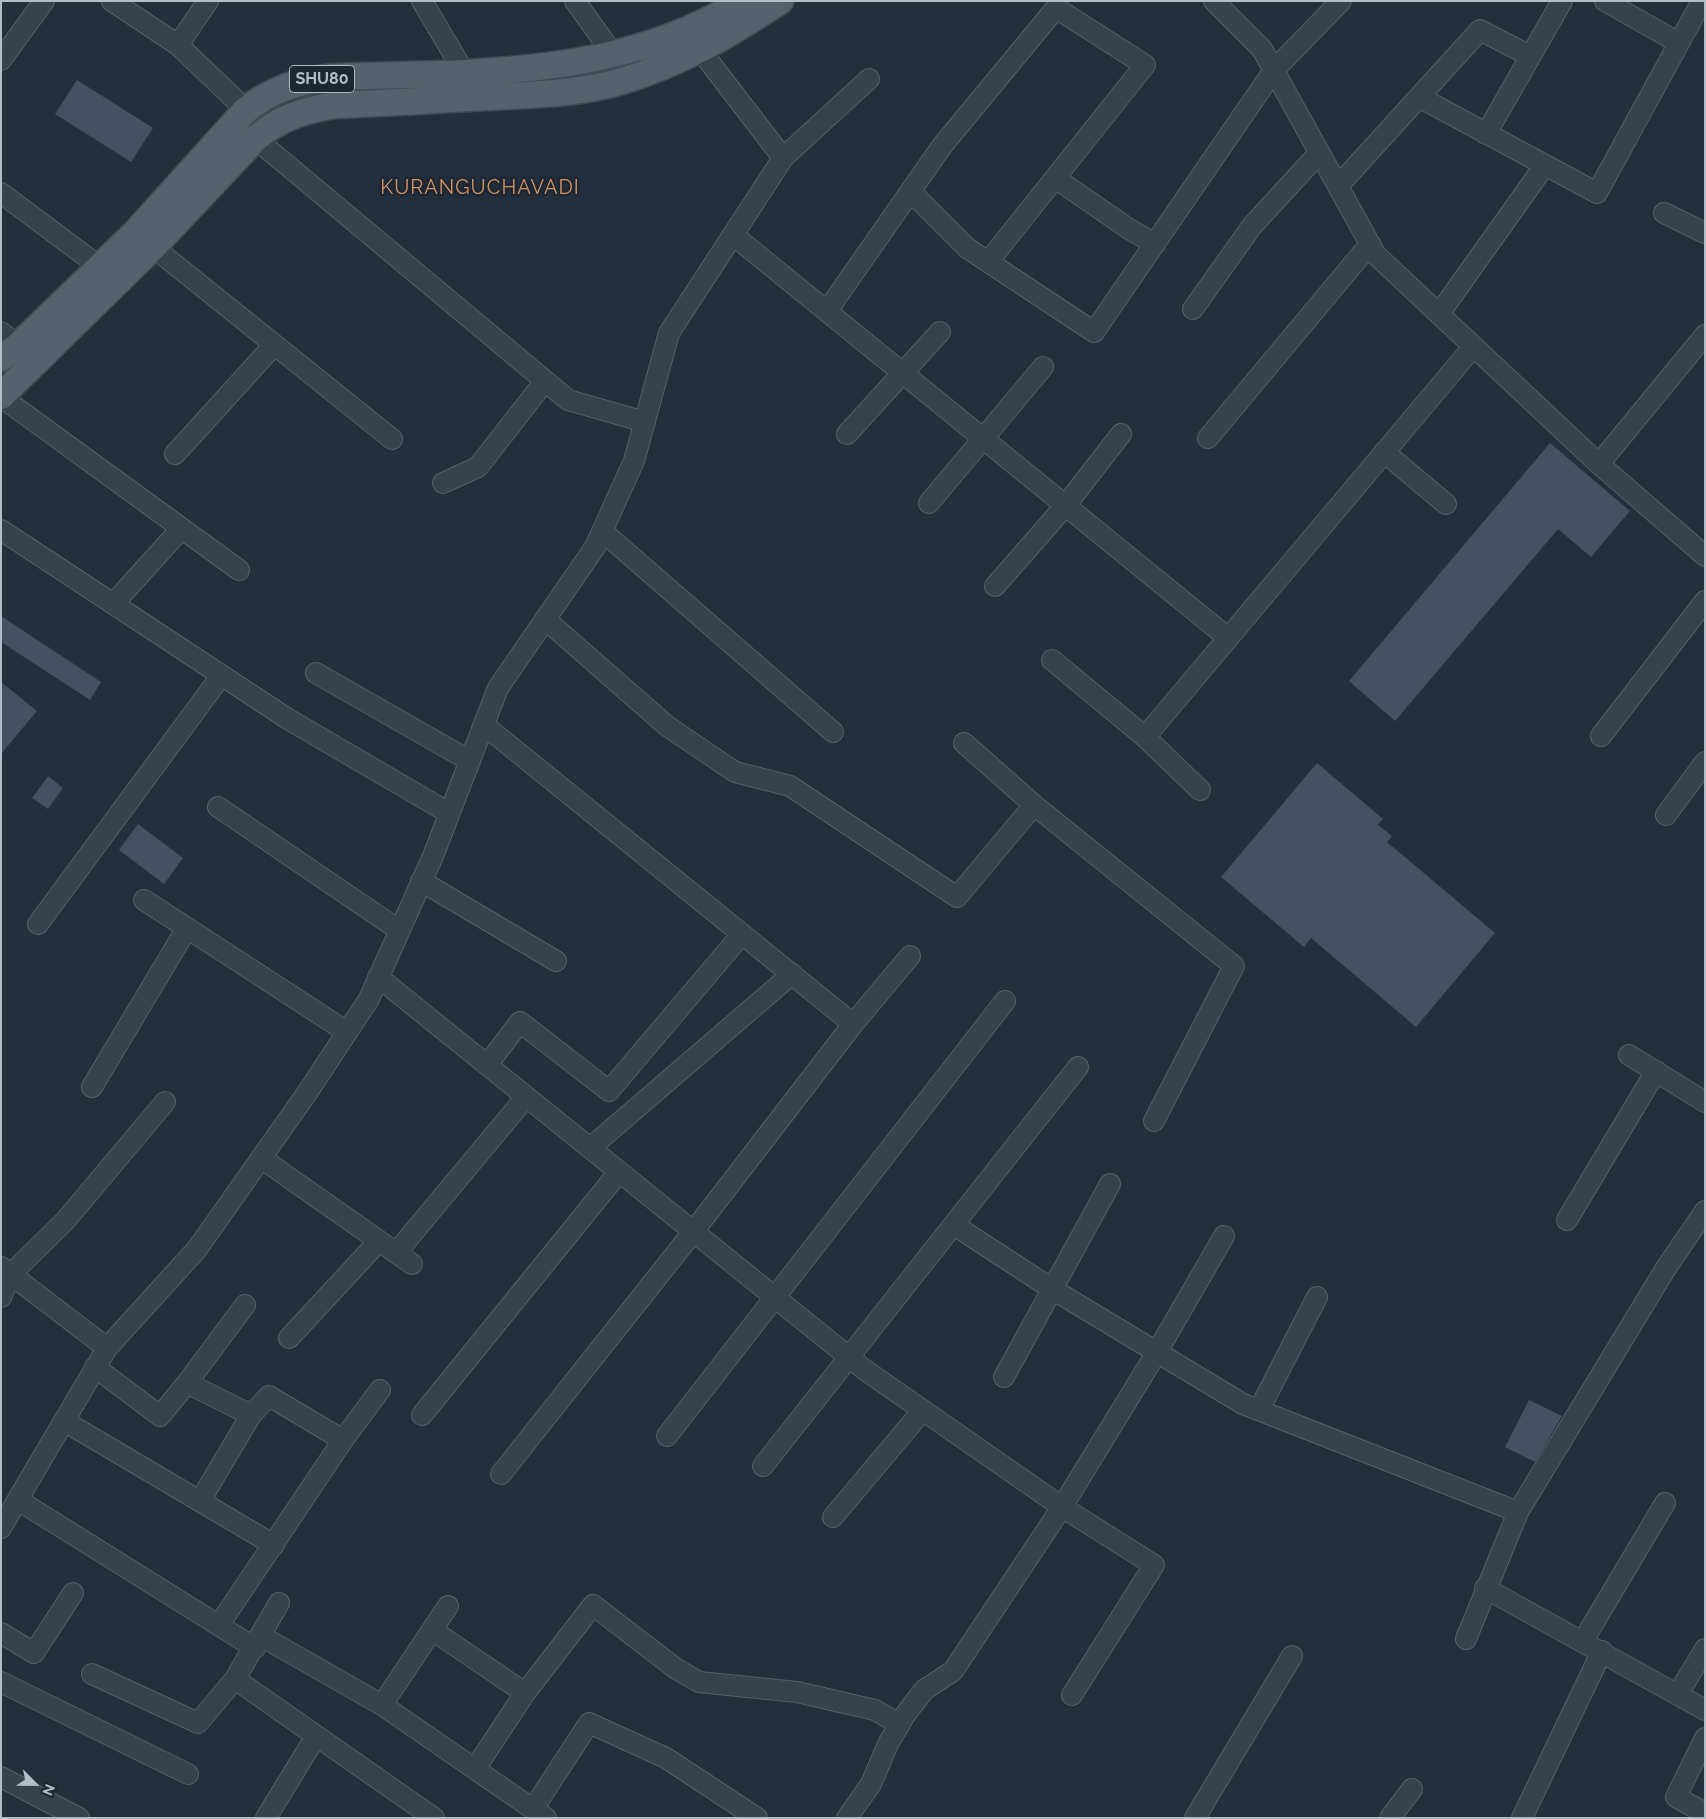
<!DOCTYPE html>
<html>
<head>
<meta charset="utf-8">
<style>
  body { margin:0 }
  #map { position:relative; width:1706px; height:1819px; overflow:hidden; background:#242f3e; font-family:Raleway,sans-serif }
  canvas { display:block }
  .frame { position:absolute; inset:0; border:2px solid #b4bcc9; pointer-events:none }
  .north { position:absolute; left:10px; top:1759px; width:50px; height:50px; -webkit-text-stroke:4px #1d2633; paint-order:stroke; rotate:113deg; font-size:14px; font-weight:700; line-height:20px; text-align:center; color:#b4bcc9 }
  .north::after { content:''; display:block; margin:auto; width:18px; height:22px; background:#b4bcc9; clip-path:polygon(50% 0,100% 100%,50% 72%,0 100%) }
</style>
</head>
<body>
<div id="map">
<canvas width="1706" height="1819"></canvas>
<div class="frame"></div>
<div class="north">N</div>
</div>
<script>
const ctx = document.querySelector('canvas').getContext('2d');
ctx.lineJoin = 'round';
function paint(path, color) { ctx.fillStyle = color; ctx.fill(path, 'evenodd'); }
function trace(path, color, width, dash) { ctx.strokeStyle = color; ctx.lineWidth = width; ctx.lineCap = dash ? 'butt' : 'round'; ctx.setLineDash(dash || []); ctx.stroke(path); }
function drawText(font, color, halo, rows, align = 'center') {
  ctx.font = font + ' Raleway,sans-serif'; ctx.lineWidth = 5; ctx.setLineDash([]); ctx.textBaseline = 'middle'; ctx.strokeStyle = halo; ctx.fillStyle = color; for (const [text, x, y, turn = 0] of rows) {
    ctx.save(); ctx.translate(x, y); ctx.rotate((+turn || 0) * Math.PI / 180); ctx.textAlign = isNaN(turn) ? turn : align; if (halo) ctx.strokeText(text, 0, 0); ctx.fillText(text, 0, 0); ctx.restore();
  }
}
paint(new Path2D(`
  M77,80l76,48 -22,34 -76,-48z
  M1550,443l80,68 -39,46 -33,-28 -163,192 -46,-40z
  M1,616l100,66 -11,18 -89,-58z
  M1,682l36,29 -36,43z
  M1317,763l66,56 -5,6 14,11 -5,6 108,91 -79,94 -105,-89 -7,9 -83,-70z
  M48,776l15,12 -15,21 -16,-11z
  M138,824l45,34 -19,26 -45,-34z
  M1529,1400l33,16 -27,46 -30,-15z`), '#455162');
const minor = new Path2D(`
  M112,1l66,44 68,65
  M422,1l42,71
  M575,1l38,53
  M1214,1l48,48 114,206 223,209 106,92
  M1605,1l74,42
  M178,45l30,-44
  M1,60l43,-59
  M1419,97l178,96 105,-192
  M245,130l323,270 77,22
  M1486,134l76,-133
  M783,158l86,-79
  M1055,178l74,51 26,15
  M1338,186l142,-156 50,26
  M911,192l56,56 127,84 180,-262 67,-69
  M1,193l99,74
  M1664,213l41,20
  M733,235l494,402
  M153,247l239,192
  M1193,309l59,-83 67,-73
  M827,311l115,-165 114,-138 89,57 -157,197
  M1439,314l106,-149
  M1,332l17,14
  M1,397l238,173
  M847,434l93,-102
  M1208,438l162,-194
  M1384,452l62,52
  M175,454l99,-109
  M1599,464l106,-129
  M443,483l35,-16 67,-86
  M929,503l114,-136
  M1,530l287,189 161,94
  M602,531l231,201
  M995,586l71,-81 55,-71
  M113,604l68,-75
  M545,619l122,107 68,46 55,14 167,111 77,-92
  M1052,660l93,77 55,53
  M316,673l154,88
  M484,725l369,299 -160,208 -192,242
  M1601,736l104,-135
  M1145,737l328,-390
  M964,743l70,62 200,161 -80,155
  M218,807l181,123
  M1666,815l39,-53
  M421,881l135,80
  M144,900l203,132
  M38,924l183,-248
  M378,977l487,393 197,137 92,58 -82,130
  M853,1024l57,-68
  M1629,1055l76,47
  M487,1065l33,-43 89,69 133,-157
  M92,1087l95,-159
  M590,1148l202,-174
  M261,1158l151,106
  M1567,1220l89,-149
  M954,1225l98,64 191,115 275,108
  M396,1253l130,-156
  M1,1267l106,81
  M1,1297l10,-23 54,-53 100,-119
  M289,1338l90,-97
  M95,1367l65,49 27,-33 64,32
  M1004,1377l106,-193
  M187,1383l58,-78
  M1259,1410l58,-113
  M422,1415l197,-243
  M64,1421l210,124
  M667,1436l338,-435
  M763,1466l315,-399
  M18,1500l237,148
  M200,1501l51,-86 18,-19 74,44
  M833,1517l90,-107
  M1,1528l106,-180 90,-99 110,-156 62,-94 64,-143 65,-168 97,-141 39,-86 35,-128 114,-175 -92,-120
  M1485,1588l220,122
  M279,1603l-44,76 199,139
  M219,1625l124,-185 37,-50
  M432,1630l93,63
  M1,1633l33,20 39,-60
  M261,1636l121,69 66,-99
  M1466,1639l52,-127 148,-244 39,-57
  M1583,1641l82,-138
  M92,1674l106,49 37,-44
  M1,1682l187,92
  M1678,1694l27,-45
  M382,1705l164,113
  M1705,1738l-29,59 29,16
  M475,1769l50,-76 68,-88 82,63 24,14 98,10 78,18 24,14
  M1,1777l78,41
  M533,1809l56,-86 77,35 91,60
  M266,1818l50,-82
  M847,1818l24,-34 17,-40 17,-29 19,-25 29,-19 109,-164 95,-155 67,-116
  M1195,1818l97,-162
  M1390,1818l22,-29
  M1522,1818l80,-167`);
const major = new Path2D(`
  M1,358l17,-12 118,-114 110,-122c27,-22 53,-29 87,-33 139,-5 287,2 409,-76
  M1,396l152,-149 102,-108c24,-21 49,-29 81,-34 50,-2 100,-5 151,-8 44,-2 92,-3 135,-16 60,-18 106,-46 158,-80`);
trace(minor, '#565f6c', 22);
trace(major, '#414a57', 29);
trace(minor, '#38414e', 20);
trace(major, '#56606e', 26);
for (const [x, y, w] of [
  [322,79,65]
]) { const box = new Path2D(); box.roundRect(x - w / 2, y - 13.5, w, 27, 4); ctx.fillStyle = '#1d2633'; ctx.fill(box); trace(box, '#b4bcc9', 1); }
drawText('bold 16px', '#b4bcc9', null, [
  ["SHU80",322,79]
]);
ctx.letterSpacing = '1px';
drawText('20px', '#d59563', '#1d2633', [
  ["KURANGUCHAVADI",480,188]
]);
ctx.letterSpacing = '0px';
</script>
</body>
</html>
